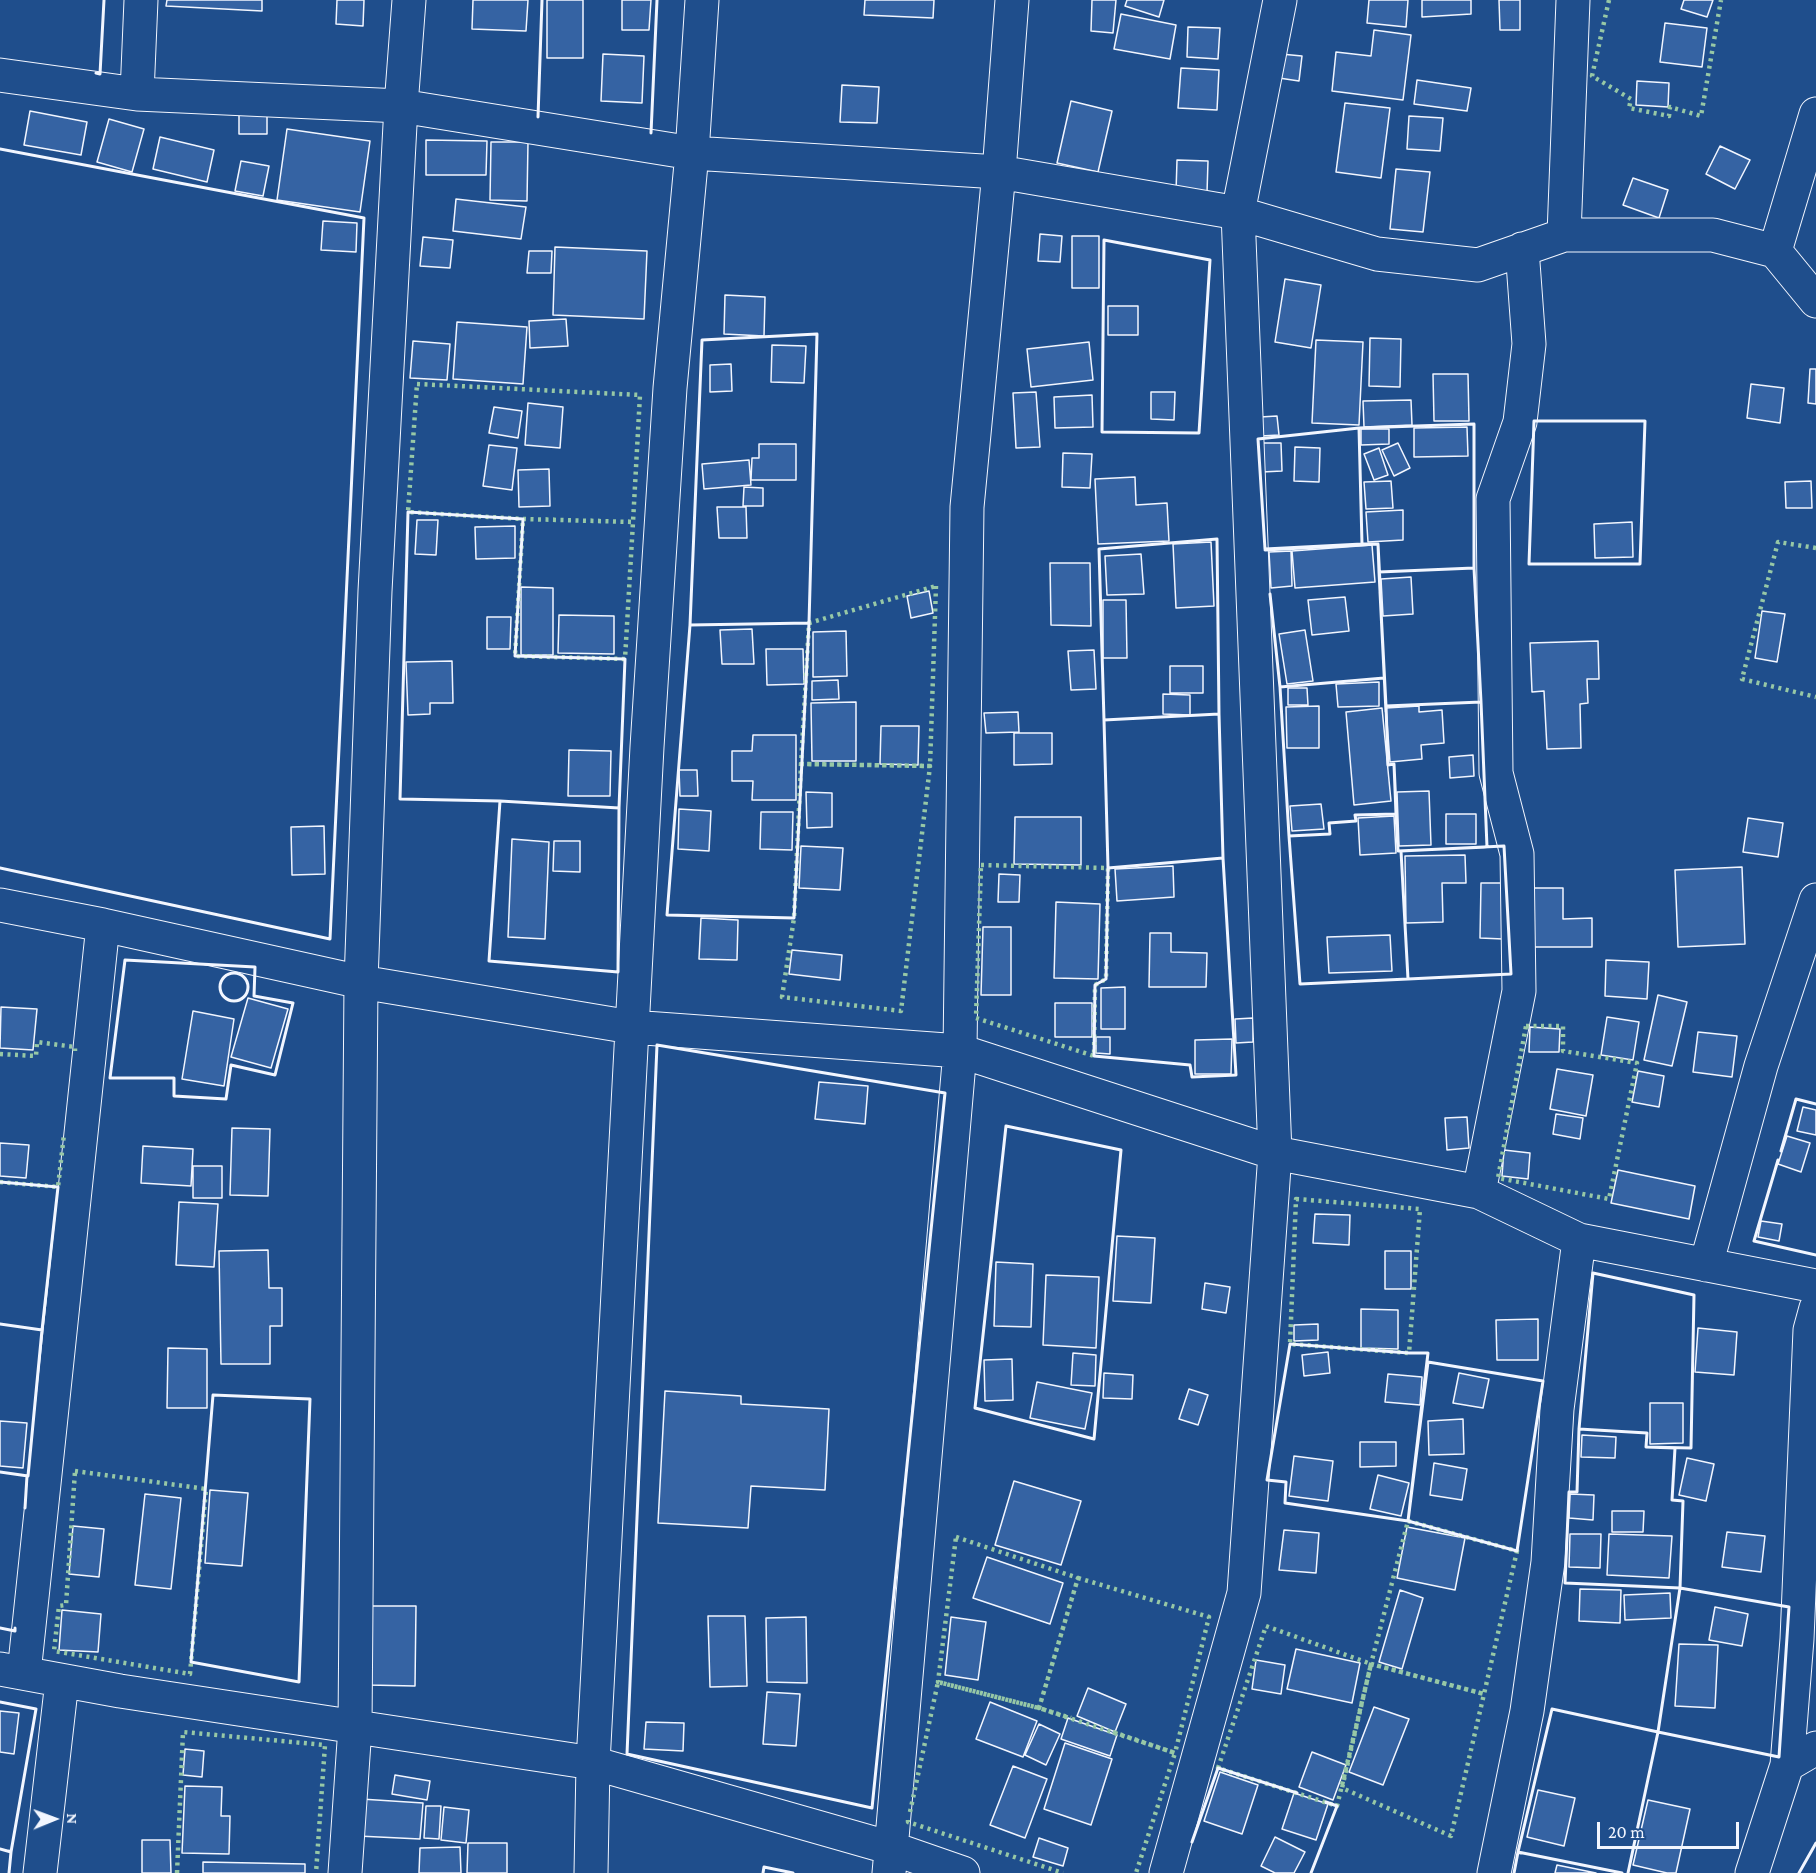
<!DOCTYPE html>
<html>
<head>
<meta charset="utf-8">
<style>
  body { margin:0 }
  #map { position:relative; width:1816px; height:1873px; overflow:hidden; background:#1f4e8c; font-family:"Crimson Pro",serif }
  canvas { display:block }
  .north { position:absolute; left:24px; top:1789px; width:60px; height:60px; -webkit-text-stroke:4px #1f4e8c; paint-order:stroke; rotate:89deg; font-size:16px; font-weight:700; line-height:24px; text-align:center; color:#f2f6ff }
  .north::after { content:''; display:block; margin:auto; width:21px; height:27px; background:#f2f6ff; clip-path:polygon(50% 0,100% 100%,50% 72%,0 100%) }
  .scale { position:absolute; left:1597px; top:1822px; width:142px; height:27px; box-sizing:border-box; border:3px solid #f2f6ff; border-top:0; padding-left:8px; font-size:18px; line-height:21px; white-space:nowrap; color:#f2f6ff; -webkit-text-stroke:4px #1f4e8c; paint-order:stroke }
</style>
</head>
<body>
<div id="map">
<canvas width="1816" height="1873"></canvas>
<div class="north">N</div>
<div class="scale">20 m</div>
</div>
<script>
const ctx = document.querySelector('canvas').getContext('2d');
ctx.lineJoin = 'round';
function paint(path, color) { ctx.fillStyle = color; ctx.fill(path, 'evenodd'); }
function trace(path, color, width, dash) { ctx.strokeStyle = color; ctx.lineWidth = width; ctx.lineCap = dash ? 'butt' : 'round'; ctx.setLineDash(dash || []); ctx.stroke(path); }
const building = new Path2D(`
  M167,0h95v11l-96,-5z
  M337,0h27l-1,26 -27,-2z
  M473,0h55l-2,31 -54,-2z
  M547,0h36v58h-36z
  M622,0h29l-2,30h-27z
  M865,0h69l-1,18 -69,-3z
  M1092,0h24l-3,33 -22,-2z
  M1127,0h37l-5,17 -34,-11z
  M1369,0h39l-2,27 -39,-4z
  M1422,0h49v14l-49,3z
  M1499,0h21v30h-20z
  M1684,0h29l-6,17 -26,-8z
  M1121,14l55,11 -6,34 -56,-10z
  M1665,23l42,5 -5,39 -42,-5z
  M1188,27l32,1 -2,31 -31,-2z
  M1374,30l37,5 -8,65 -71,-9 4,-39 35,4z
  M603,54l41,2 -2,47 -41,-2z
  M1281,54l21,2 -3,25 -20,-3z
  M1181,68l38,2 -2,40 -39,-2z
  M1417,80l54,8 -4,23 -53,-7z
  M1637,81l32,2 -1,24 -32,-2z
  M842,85l37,2 -2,36 -37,-1z
  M1071,101l41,10 -14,61 -41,-9z
  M1345,103l45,5 -9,70 -45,-6z
  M239,106l28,1v27h-28z
  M30,111l57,11 -6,33 -57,-10z
  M1409,116l34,2 -3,33 -33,-2z
  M109,119l35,10 -12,43 -35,-10z
  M287,129l83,12 -10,71 -83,-12z
  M160,137l54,13 -7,32 -54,-13z
  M426,140l61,1 -1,34h-60z
  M491,142h37l-1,59 -37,-1z
  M1720,146l30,14 -15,29 -29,-15z
  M1177,160l31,1 -1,32 -31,-1z
  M241,161l28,5 -6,30 -28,-5z
  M1396,169l34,3 -7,60 -33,-3z
  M1633,178l35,12 -9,28 -36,-13z
  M456,199l70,8 -5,32 -68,-8z
  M323,221l34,2 -1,29 -35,-2z
  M1040,234l22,2 -2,26 -22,-1z
  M1072,236h27v52h-27z
  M423,237l30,3 -3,28 -30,-2z
  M555,247l92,4 -3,68 -91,-4z
  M529,251h23l-1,22h-24z
  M1285,279l36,6 -10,63 -36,-6z
  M725,295l40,2 -1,39 -40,-2z
  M1108,306h30v29h-30z
  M566,319l2,27 -38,2 -1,-27z
  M457,322l70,5 -4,57 -70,-5z
  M1370,338l31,1 -1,48 -31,-1z
  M1316,340l47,2 -4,83 -47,-2z
  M413,341l37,3 -3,36 -37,-2z
  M1089,342l4,38 -62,7 -4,-38z
  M772,345l34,1 -2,37 -33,-1z
  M731,364l1,27 -22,1v-27z
  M1810,369h6v35l-8,-1z
  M1433,374h35l1,47h-35z
  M1751,384l33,4 -4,35 -33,-5z
  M1036,392l4,55 -24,1 -3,-55z
  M1151,392h24l-1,28 -23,-1z
  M1092,395l1,32 -38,1 -1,-31z
  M1411,400l1,25 -48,2 -1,-26z
  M528,403l35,4 -3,41 -35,-3z
  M494,407l28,4 -4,27 -29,-5z
  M1277,416l2,19 -18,1 -1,-19z
  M1467,427l1,29 -54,1v-29z
  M1361,429h28v15l-28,1z
  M1261,443h20l1,28 -20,1z
  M1398,443l12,25 -16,8 -12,-26z
  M759,444h37v36h-45l1,-22h7z
  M489,445l28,3 -5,42 -29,-4z
  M1295,447l25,1 -1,34 -25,-1z
  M1379,448l9,27 -14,5 -10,-26z
  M1063,453l29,1 -2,34 -28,-1z
  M749,460l2,25 -47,4 -2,-25z
  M549,469l1,37 -31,1 -1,-37z
  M1135,477l1,28 31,-2 2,38 -71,3 -3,-65z
  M1391,481l2,27 -27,1 -2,-27z
  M1811,481l1,27h-26l-1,-26z
  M744,487l19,1v18h-20z
  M717,507h29l1,31h-28z
  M1403,510v30l-35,2 -2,-30z
  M417,520h21l-2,35 -21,-1z
  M1632,522l1,35 -38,1 -1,-34z
  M515,526v32l-39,1 -1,-32z
  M1211,542l3,64 -38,2 -3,-64z
  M1372,545l3,37 -80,6 -3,-37z
  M1291,551l1,35 -21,2 -2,-36z
  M1141,554l3,40 -37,1 -2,-39z
  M1050,563h40l1,63 -40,-1z
  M1411,577l2,37 -30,2 -2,-37z
  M521,587l32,1v67h-32z
  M929,591l4,22 -22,5 -4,-22z
  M1345,597l4,34 -37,4 -4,-35z
  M1103,600h23l1,58h-24z
  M1762,611l23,3 -8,48 -22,-4z
  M559,615l55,1v38l-56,-1z
  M487,617h24l-1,32h-23z
  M752,629l2,35h-32l-2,-34z
  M1305,630l8,51 -26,3 -8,-50z
  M846,631l1,45 -34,1v-45z
  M1598,641l1,38h-12l1,24 -8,1 1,44 -34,1 -3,-58 -12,1 -2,-49z
  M766,649h37l1,35 -37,1z
  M1094,650l2,39 -25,1 -3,-39z
  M452,661l1,42h-23v11l-22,1 -2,-53z
  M1170,666h33v27h-33z
  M838,680l1,19 -27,1v-19z
  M1379,682v24l-41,1 -2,-23z
  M1288,688h19l1,17h-20z
  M1163,694l27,1v20l-27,-1z
  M856,702v59h-44l-1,-58z
  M1319,706v42h-32l-1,-41z
  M1419,706v6l23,-2 2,33 -23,2 1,14 -32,3 -4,-54z
  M1382,708l9,93 -37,4 -8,-93z
  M1018,712l1,20 -33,1 -2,-20z
  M881,726h38l-1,39 -38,-1z
  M1014,733h38v31l-38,1z
  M753,735h43v65h-44l1,-19h-21v-30h20z
  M569,750l42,1 -1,45h-42z
  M1473,755l1,21 -24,2 -1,-21z
  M679,770h18l1,26h-18z
  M1429,791l2,54 -32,1 -2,-54z
  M806,792l26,1v34l-25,1z
  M1321,804l3,25 -32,2 -2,-25z
  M679,809l32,2 -2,40 -31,-2z
  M761,812h32l-1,38 -32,-1z
  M1446,814h30v30h-30z
  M1394,816l2,37 -36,2 -2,-37z
  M1015,817h66v48l-67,-1z
  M1748,818l35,5 -5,34 -35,-5z
  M324,826l1,48 -33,1 -1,-48z
  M512,839l37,3 -4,97 -37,-2z
  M554,841h26v31l-27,-1z
  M801,846l42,2 -3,42 -41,-2z
  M1465,855l1,28h-24l1,39 -37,1 -1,-67z
  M1173,866l1,31 -57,4 -2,-32z
  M1742,867l3,77 -67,3 -3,-77z
  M999,874l21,1 -1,27h-21z
  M1481,883h23l-1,56 -23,-1z
  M1523,888h40v31l29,-1v29h-70z
  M1056,902l44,2 -2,75 -44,-1z
  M701,918l37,2 -1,40 -38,-1z
  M983,927h28v68h-30z
  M1150,933h21v19l36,1 -1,34h-57z
  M1390,935l2,36 -63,2 -2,-36z
  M792,950l50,5 -2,25 -51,-6z
  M1606,960l43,2 -2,37 -42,-3z
  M1125,987v42h-24v-41z
  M1658,995l29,7 -15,64 -28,-6z
  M248,998l40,11 -17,59 -40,-11z
  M1055,1003h37v34h-37z
  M1,1007l36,2 -4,41 -33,-2z
  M193,1011l41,8 -10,67 -42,-7z
  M1607,1017l32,5 -6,38 -32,-5z
  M1253,1018v24l-17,1 -1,-24z
  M1530,1027l30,2 -1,23h-30z
  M1698,1032l39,4 -5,41 -39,-5z
  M1096,1037h14v17l-14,-1z
  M1232,1039l-1,35h-36v-34z
  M1557,1069l36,6 -7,41 -36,-7z
  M1638,1071l26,5 -5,31 -27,-5z
  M819,1082l49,4 -3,38 -50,-5z
  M1803,1107l13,3v25l-19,-4z
  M1556,1114l27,4 -3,21 -27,-5z
  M1467,1117l2,31 -22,2 -2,-32z
  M232,1128l38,1 -2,67 -38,-1z
  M1787,1136l23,7 -9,29 -23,-8z
  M0,1143l29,2 -3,33 -26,-2z
  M143,1146l50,3 -2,37 -50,-3z
  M1504,1150l26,3 -2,26 -26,-3z
  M193,1166h29v32h-29z
  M1618,1170l77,16 -6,33 -78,-16z
  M179,1202l39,2 -4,63 -38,-2z
  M1315,1214l35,1 -1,30 -36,-2z
  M1761,1221l21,3 -3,17 -21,-4z
  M1117,1236l38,2 -4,65 -38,-2z
  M268,1250l1,38h13v38h-12v38h-49l-2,-113z
  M1385,1251h26v38h-26z
  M996,1262l37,2 -2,63 -37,-1z
  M1046,1275l53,2 -3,71 -53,-3z
  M1205,1283l25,4 -4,26 -24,-4z
  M1361,1309l37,1v39l-37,-1z
  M1538,1319v41h-41l-1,-40z
  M1318,1324v16l-24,1v-16z
  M1698,1328l39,4 -3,43 -39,-3z
  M168,1348l39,1v59h-40z
  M1328,1352l2,21 -26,3 -2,-21z
  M1073,1353l23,2 -1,31 -24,-1z
  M1012,1359l1,41 -28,1 -1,-41z
  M1104,1373l29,2 -1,24 -29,-1z
  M1459,1373l30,6 -6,29 -30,-5z
  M1388,1374l34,3 -2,28 -35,-3z
  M1037,1382l55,11 -7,36 -55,-11z
  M1189,1389l19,6 -10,30 -19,-6z
  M665,1391l76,5v8l88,5 -4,81 -74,-4 -3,42 -90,-5z
  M1650,1403h33v40l-33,1z
  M1463,1419l1,35 -35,1 -1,-34z
  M0,1421l27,2 -4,45 -23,-2z
  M1582,1435l34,2 -1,21 -34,-1z
  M1360,1442h36v24l-36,1z
  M1294,1456l39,5 -5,40 -39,-5z
  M1687,1458l27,6 -8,37 -27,-6z
  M1434,1463l33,6 -5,31 -32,-5z
  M1378,1475l31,8 -8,33 -31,-7z
  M1014,1481l67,20 -20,64 -66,-20z
  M210,1490l38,3 -6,73 -37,-3z
  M145,1494l36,4 -10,91 -36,-4z
  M1570,1494l24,1 -1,25 -24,-2z
  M1612,1511h32l-1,21h-31z
  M73,1526l31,3 -5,48 -30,-3z
  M1407,1527l58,11 -10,52 -58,-12z
  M1284,1530l35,3 -3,40 -37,-3z
  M1727,1532l38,4 -4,36 -39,-5z
  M1570,1534h31l-1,34 -31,-1z
  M1609,1534l63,2 -3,42 -62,-3z
  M987,1557l76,26 -13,41 -77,-26z
  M1580,1589l41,1 -1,33 -41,-2z
  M1400,1590l23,8 -21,71 -23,-7z
  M1670,1593l1,25 -46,2 -1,-25z
  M369,1606h47l-1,80 -47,-1z
  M1715,1607l33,7 -6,32 -33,-6z
  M62,1610l39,4 -3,38 -39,-2z
  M708,1616h37l2,70 -37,1z
  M806,1617l1,66 -40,-1 -1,-64z
  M951,1617l35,5 -8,58 -33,-5z
  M1679,1644l39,1 -3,63 -40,-2z
  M1296,1649l64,14 -8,40 -65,-14z
  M1256,1660l29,5 -4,29 -29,-5z
  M1088,1688l38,16 -11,28 -38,-16z
  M767,1692l33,2 -4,52 -33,-2z
  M990,1702l47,19 -14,36 -47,-18z
  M1374,1707l35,12 -26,66 -34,-13z
  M0,1711l19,2 -5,41 -14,-2z
  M1068,1718l49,17 -7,21 -49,-17z
  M646,1722l38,1 -1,28 -39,-2z
  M1039,1724l21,10 -14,31 -21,-10z
  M1065,1743l47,16 -21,66 -47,-16z
  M185,1749l19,2 -2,26 -19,-2z
  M1312,1752l34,13 -13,35 -34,-13z
  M1013,1766l34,13 -22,59 -35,-13z
  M1220,1772l38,13 -16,49 -38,-13z
  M395,1775l35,6 -3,19 -35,-6z
  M185,1786l37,1 -1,29h9l-1,38 -47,-1z
  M1538,1790l37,8 -11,48 -37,-9z
  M1294,1793l34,11 -12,36 -34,-11z
  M361,1799l62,4 -3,36 -62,-3z
  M1648,1800l42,9 -14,64h-9l-34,-8z
  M426,1806h15l-2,33 -15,-1z
  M444,1807l25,3 -3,33 -25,-3z
  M1275,1837l30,15 -11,21h-19l-14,-7z
  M1039,1838l29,10 -5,18 -30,-9z
  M142,1840h28l1,33h-29z
  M468,1843h39v30h-40z
  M460,1847l1,26h-42l1,-25z
  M203,1862l102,2v9h-102z
  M1557,1865l39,8h-41z`);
paint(building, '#3563a3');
trace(building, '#f2f6ff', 1.5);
const street = new Path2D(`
  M0,75l137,19 264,12 291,47 307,19 239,41 139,41 101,11 86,-30h149l62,16 41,50
  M137,94l4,-94
  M1564,235l9,-235
  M1775,251l41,-137
  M0,905l103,20 258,57 270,45 329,24 315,102 204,39 100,48 237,46
  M1479,1192l40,-201 -2,-137 -21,-81 -3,-274 27,-77 9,-78 -7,-95
  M1706,1265l55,-199 55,-166
  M0,1669l120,22 473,72 298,85 72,25
  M24,1673l79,-748
  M1787,1765l29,-17
  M40,1873l22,-192
  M345,1873l10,-146 6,-745 14,-391 26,-485 8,-106
  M591,1873l2,-110 54,-1016 23,-359 22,-235 10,-153
  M889,1873l71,-822 7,-544 32,-335 13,-172
  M1166,1873l78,-280 31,-440 -37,-940 42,-213
  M1494,1873l33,-162 21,-149 9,-153 22,-169
  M1752,1873l35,-108 10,-126 13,-309 6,-22`);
trace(street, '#f2f6ff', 35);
trace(street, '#1f4e8c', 33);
trace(new Path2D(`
  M1609,0l-17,76 39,23 -2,9 40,8 1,-9 31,9 20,-116
  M417,384l223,11 -7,127 -110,-3 -115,-7z
  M523,519l110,3 -8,137 -110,-3z
  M1816,548l-38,-6 -36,137 74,18
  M936,586l-6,180 -129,-2 8,-141z
  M801,764l129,2 -29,245 -119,-14 12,-79z
  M981,865l127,3 -2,111 -11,6 -1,71 -118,-38z
  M1526,1026h37v25l74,12 -28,136 -111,-21z
  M0,1054l36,2 1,-14 38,5v4
  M0,1182l58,5 6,-53
  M1296,1199l124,10 -11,144 -119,-9z
  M75,1471l131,18 -16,185 -136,-23 5,-45 7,-1z
  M1408,1521l109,30 -33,143 -113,-30z
  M956,1537l122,41 -39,130 -101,-26z
  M1078,1578l131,39 -34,136 -136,-45z
  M1266,1626l105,38 -34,142 -119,-38z
  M1371,1664l113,30 -33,142 -109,-48z
  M1113,1732l62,21 -39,120
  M910,1812l28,-130 101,26 32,10
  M908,1820v2l155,51
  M177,1873l6,-141 142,13 -9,128`), '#97c8a6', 4.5, [3, 4.5]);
trace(new Path2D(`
  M96,73l4,1 4,-74
  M538,117l4,-117
  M651,133l6,-133
  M0,149l364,69 -34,721 -330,-71
  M1104,240l106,20 -11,173 -97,-1z
  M817,334l-8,289 -119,2 12,-285z
  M1534,421h111l-5,143h-111z
  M1474,424v144l-95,4 -1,-28h-16l-3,-116z
  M1359,428l3,116 -97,5 -7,-110z
  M408,512l115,7 -8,137 110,3 -6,149 -119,-7 -100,-2z
  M1217,539l2,175 -115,6 -5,-171z
  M1265,550l113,-6 2,39
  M1474,568l7,134 -95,4 -7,-134z
  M1380,592l6,120
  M1270,594l10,93 104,-9
  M809,623l-15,295 -127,-3 23,-290z
  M1384,678l-104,9 9,149 41,-2 -1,-11 27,-2 -1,-6 41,-1 -2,-50 -6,1 -1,-23
  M1481,702l6,145 -89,4 -4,-87 -6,1 -2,-59z
  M1219,714l4,144 -115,10 -4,-148z
  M500,801l119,7 -1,164 -129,-11z
  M1396,814l2,37h3l7,128 -108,5 -11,-148 41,-2 -1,-11 27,-2 -1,-6z
  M1504,846l7,128 -103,5 -7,-128z
  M1223,858l13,217 -44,2 -2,-12 -96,-9 1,-71 11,-6 2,-111z
  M125,960l130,7 -1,29 39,7 -18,72 -44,-10 -5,34 -52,-3v-18h-64z
  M220 987a14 14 0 1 1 28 0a14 14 0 1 1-28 0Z
  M657,1045l288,48 -73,715 -245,-54z
  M1006,1126l115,24 -27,289 -119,-31z
  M1781,1151l15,-52 20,5
  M1778,1160l-24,81 62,14
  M0,1182l58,5 -16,143 -42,-6
  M1593,1273l101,22 -3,153 -45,-1 1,-14 -68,-4z
  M1290,1344l119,9h19l-20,168 -123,-18 1,-21 -19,-2z
  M1428,1362l115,19 -26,170 -109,-30z
  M213,1395l97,4 -11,283 -108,-20z
  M1579,1429l68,4 -1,14 29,1 -3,52 11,1 -3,87 -115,-5 4,-91h8z
  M0,1472l28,4 14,-146
  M25,1508l2,-32
  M1680,1588l109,19 -10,150 -121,-25z
  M0,1628l15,3v-3
  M0,1702l36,7 -25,143 -11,-3
  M1192,1842l26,-74 79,25
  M9,1851l2,1 -2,21
  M763,1873l1,-6 29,6
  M1311,1873l26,-67 -11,-4
  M1514,1873l4,-21 3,1
  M1622,1873l-104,-21 34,-143 106,23 -30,141
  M1799,1873l17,-30`), '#f2f6ff', 3);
</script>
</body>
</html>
